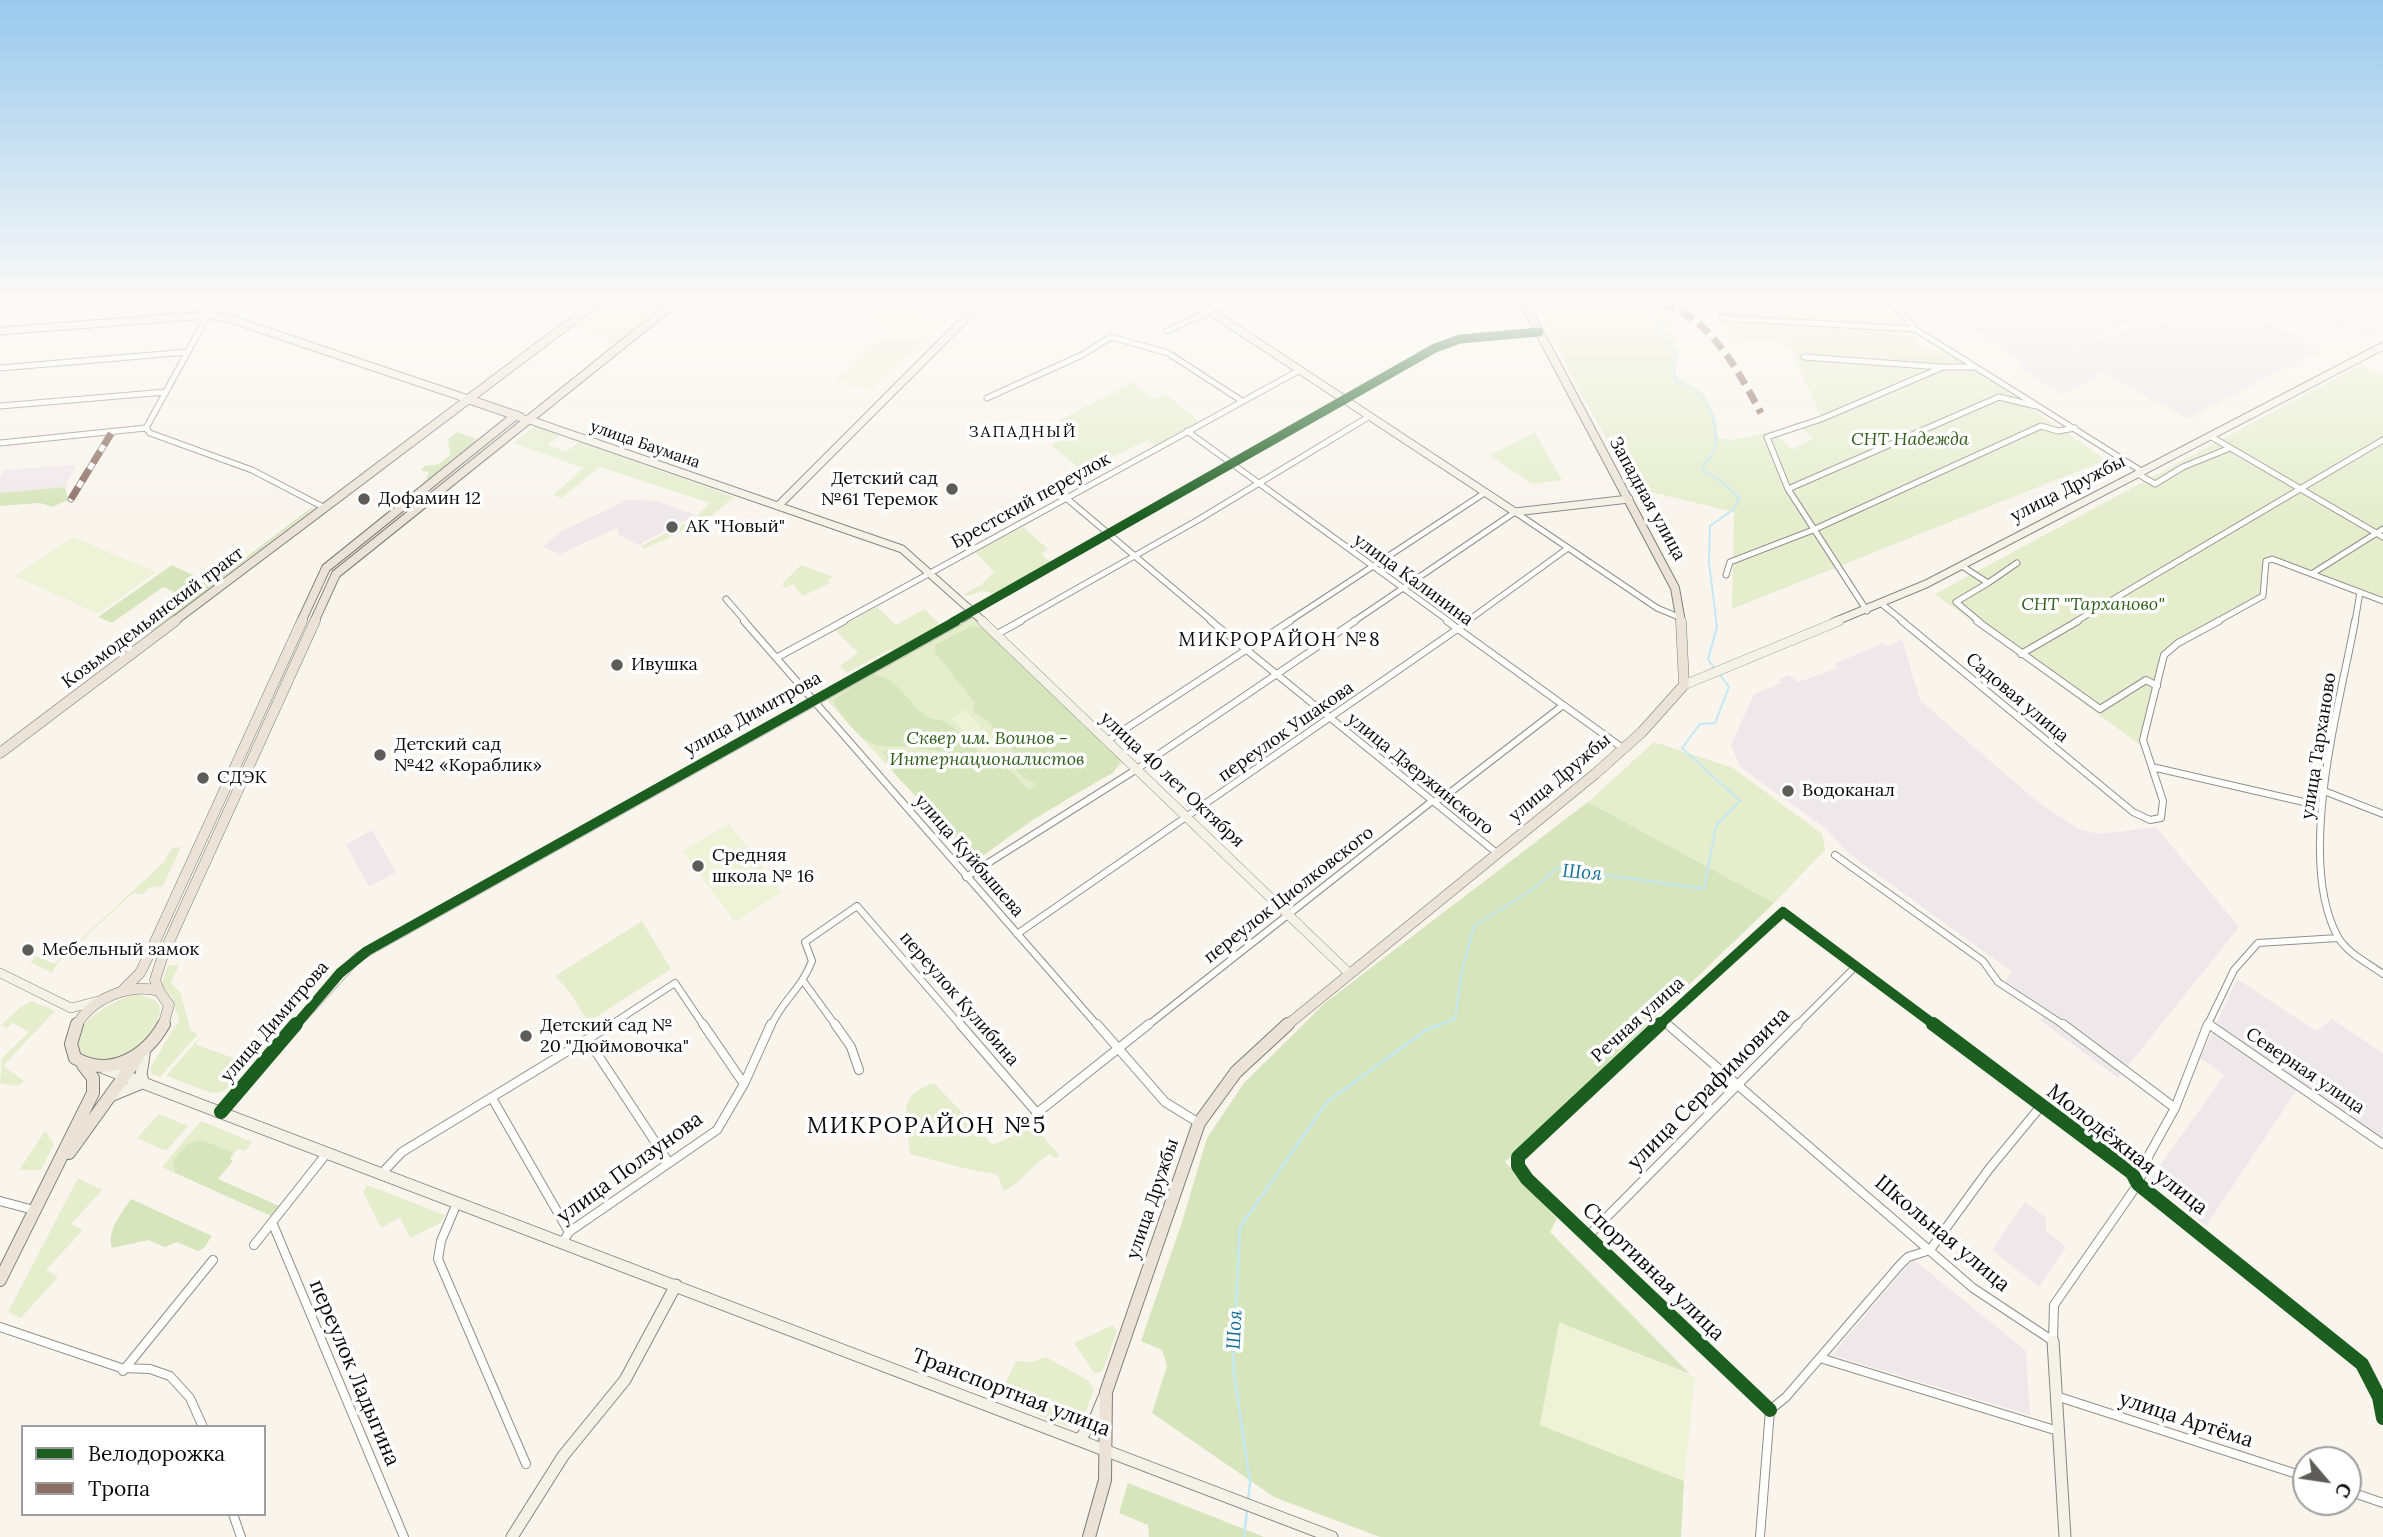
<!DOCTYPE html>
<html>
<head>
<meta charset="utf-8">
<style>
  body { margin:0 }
  #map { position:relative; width:2383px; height:1537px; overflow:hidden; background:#f9f5ed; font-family:Lora,serif }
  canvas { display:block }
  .legend { position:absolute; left:21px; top:1425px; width:245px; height:91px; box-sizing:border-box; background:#fff; border:2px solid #9d9d9d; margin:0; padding:9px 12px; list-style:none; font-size:21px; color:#0a0a0a }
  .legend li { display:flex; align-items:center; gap:14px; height:35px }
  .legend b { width:35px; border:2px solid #9d9d9d }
  .north { position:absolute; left:2292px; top:1446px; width:70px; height:70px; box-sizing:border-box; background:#fff; border:2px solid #9d9d9d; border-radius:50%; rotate:119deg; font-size:19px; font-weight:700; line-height:28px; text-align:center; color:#0a0a0a }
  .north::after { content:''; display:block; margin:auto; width:24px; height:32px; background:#5e5c59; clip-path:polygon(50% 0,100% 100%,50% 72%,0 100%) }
</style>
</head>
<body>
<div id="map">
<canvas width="2383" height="1537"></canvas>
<ul class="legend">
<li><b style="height:9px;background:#1b5e20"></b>Велодорожка</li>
<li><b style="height:9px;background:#8d6e63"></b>Тропа</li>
</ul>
<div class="north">С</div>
</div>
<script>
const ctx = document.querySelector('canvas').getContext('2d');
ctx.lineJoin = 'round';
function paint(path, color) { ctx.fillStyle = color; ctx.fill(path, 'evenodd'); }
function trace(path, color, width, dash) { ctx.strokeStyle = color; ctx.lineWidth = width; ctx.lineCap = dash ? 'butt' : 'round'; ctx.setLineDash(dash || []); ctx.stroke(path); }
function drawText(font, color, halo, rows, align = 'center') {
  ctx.font = font + ' Lora,serif'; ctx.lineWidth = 7; ctx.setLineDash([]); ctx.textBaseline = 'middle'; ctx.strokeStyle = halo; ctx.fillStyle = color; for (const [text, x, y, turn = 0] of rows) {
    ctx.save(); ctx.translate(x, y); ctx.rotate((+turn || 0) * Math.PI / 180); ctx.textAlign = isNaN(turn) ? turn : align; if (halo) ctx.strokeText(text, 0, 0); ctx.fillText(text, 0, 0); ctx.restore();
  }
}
paint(new Path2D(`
  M2016,303h116l14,10 -78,35 129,-37 -12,-8h54l81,48 -132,68 -85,-46 -7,7 -33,15 -47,-29 6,-4 -58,-39z
  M2296,303h87v24l-21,12z
  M71,465l4,2 -10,20 -65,6v-16l5,-7z
  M627,500l30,1 39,14 -58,30 -19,-10 -2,-7 -57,26 -17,-7 19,-16z
  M1902,639l18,61 33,29 86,74 40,26 19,5 58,-7 83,100 -121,151 -78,-58 8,-10 -43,-29 7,-9 -164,-119 -23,-25 -85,-61 -9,-22 23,-51 28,-11 -3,-4 10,-4 9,7 40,-14 -4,-4 49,-21 4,4z
  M372,830l24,42 -27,15 -23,-42z
  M2237,979l79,52 16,-12 51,34v89l-82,-58 -95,142 -56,-46 74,-105 -24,-17z
  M2025,1202l21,16v13l20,16 -27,40 -47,-37z
  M1913,1259l113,92 4,64 -198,-60z`), '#efe8eb');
paint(new Path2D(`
  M607,303h63l-53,42 -12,-4 3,-3 -34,-11z
  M1713,303h178l28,45 22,2 29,16 136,94 -374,149 2,-97 -99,-24 -54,-94 -41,-81 125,-5 13,43 -3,24 29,19 11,22 3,22 15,2 39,-8 20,17 21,-10 -18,-16 26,-6 -33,-75 -60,-4z
  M2360,365l23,11v224l-111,-44 -7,6 -4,34 -100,57 -21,92 -205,-151z
  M1132,383l22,16 11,-5 36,29 -46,23 -7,-6 -38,18 -6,-3 -25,13 -28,-23 24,-12 -16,-13z
  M535,426l25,9 -12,10 18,7 13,-10 155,55 -28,23 -62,29 -3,-3 53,-27 16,-16 -110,-36 -39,31 -8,-3 31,-27 -71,-25z
  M1535,433l27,47 -30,4 -42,-29z
  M1023,527l25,22 -7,5 11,9 -55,31 -15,-3 -15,5 -3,-2 17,-9 13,-13 -19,-20z
  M801,565l33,12 -6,3 2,3 -27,13 -10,-12 -8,4 -3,-4z
  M877,607l19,18 28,-16 18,17 -47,27 -5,-4 -43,24 -7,-7 18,-13 -23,-23z
  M974,615l150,148 -151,96 -147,-160z
  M1654,742l79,26 89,66 3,16 -51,53 -186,-101z
  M181,847l-18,39 -14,2 -7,7 -8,-3 -76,70 -6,11 -22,-11 6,-6 18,8 109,-101 9,-15z
  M642,921l29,48 -83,53 -18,-30 -15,-16z
  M168,965h11l-8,18 9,9 11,39 7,3 -38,43 -8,-3 -2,-6 29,-48 -7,-23 -11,-12z
  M136,994l19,6 5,7c1,30 -50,71 -77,49 -29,-24 33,-58 53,-62z
  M32,1001l23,10 -52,55 21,15 -6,5 -18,-3 2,-25 27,-26 -16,-9 -6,5 -6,-3 21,-19z
  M200,1037l-4,8 38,13 9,-6 10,4c-13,14 -16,36 -41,37l-46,-17z
  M934,1083l59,62 41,-19 25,29 -3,4 -6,-5c-17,9 -28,28 -46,37l-7,-17c-30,-3 -57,-13 -87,-20 -1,-35 -18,-57 24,-71z
  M159,1114l29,12 -22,25 -29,-13z
  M201,1121l51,21 -7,9 -7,-2 -4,4 -31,-13 -30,20 2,13 -13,-6z
  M45,1131l9,13 -13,26h-22z
  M78,1178l24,12 -31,34 12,6 -37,40 12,7 -37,41 -13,-6z
  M367,1185l78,30 -4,8 -31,15 -10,-21 -19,11 -18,-36z
  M1113,1325l4,6 -15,41 -8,1 -20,-30z
  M1046,1357l43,24 5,9 -9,23 -18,14 -27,-11 -40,-22 16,-33 16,1z`), '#e5edcd');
paint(new Path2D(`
  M457,432l22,8 -49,40 -4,-1 3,-7 -8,-1 3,-5 15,-2 11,-9 -2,-16z
  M65,487l3,13 -16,7 -12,-4 -40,3v-13z
  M311,508h3l-162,124 -4,-2 40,-32 -25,-11 -51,36 -14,-6 74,-52 39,19z
  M972,626l12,2 41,42 18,7 32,33 7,15 39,34 -7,13 -81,47 -47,35 -8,3 -12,-4c-19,-41 -44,-47 -70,-78 -6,-7 -6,-15 -14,-23 14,-6 28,0 41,8l2,8 20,-14 23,6 19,-1v7c10,3 18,-1 27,8 6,6 6,11 16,15l6,-5 -14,-7 -6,-8 4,-6c19,0 36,-1 55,3l2,-3 -18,-4 -8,-8 -19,9h-11l-34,-40 -14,-8 2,-9 -40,-51v-7z
  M873,674c32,8 32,29 55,43 4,3 11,2 16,4 12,6 18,17 31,23l3,9 -7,4c-20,-4 -39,-7 -59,-10 -12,-2 -28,1 -39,-3 -14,-5 -34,-30 -40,-44z
  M1588,802l186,101 -269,259 52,57 -7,13 140,142 -130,-51 -20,102 144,56 -3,56h-301l-106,-40 -122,-84 15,-47 -5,-16 -21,-9 41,-119 25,-84 37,-55 81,-80z
  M203,1140l31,13 -4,6 3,2 -15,18 61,27 -8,10 -96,-43 -2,-13 15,-16z
  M131,1199l81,37 -8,12 -6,3 -21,-9 -12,5 -17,-7 -36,8c-6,-16 10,-36 19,-49z
  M1128,1483l136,54h-115l-1,-12 -29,-12z`), '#d6e5bb');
paint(new Path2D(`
  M886,303l60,18 -74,70 -36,-11 57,-54 -24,-7z
  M73,537l83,35 -58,42 -83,-38z
  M964,710l33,32 -13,9 -33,-32z
  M729,824l53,68 -47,30 -53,-71z
  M1559,1323l136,54 -11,104 -144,-56z`), '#eef2d6');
trace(new Path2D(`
  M1648,303l15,34 14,16 -4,9 3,19c6,3 15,6 20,10 20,19 29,56 7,74v5l21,13 15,15 -5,11 -24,17 -1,36 8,65 -9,32 6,9
  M1436,1026l19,-7 7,-48 12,-45 58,-36 25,-22 147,21 12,-63 24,-25 -58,-53 18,-24 15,-1 14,-36 -9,-12`), '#c4e8f3', 2);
trace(new Path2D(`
  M1248,1501l2,-18 -17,-118 7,-138 87,-125 99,-72 15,-6
  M1244,1537l3,-27`), '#c4e8f3', 2.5);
const streetFar2 = new Path2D(`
  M1893,303l22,26 228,143
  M0,315l9,-12
  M1722,318l193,11
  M1167,331l43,-20
  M1804,357l137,10
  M0,368l188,-16
  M987,398l95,-43 29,-18 57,16 74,48
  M0,406l166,-14
  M146,428l62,-113
  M1187,431l263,191
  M2210,436l173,101
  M0,443l146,-15 4,5 102,37 73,38
  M2138,474l17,10 28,-17 47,-19
  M1788,489l211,-92 37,9
  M1065,497l148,125
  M71,499l41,-67
  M1962,566l26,17 -32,19 24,20
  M2313,573l70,-44
  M1726,575l4,-13 83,-32 228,-104 17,5 17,-3
  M1988,583l29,-20
  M726,599l20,23
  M1883,605l21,17
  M1867,611l-79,-122 -21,-52 54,-18 122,-52h31
  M973,612l462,-264 25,-9 79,-7
  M841,622l459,-252
  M1018,622l180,-102 172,-104
  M1288,622l198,-130
  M1353,622l162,-110 142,96 24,10
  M1466,622l102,-74
  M2075,622l308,-182
  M2216,622l47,-26 3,-35 6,-2 111,42
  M2355,622l5,-30`);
const streetFar1 = new Path2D(`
  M744,621l354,405
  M1211,621l287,233
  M1447,621l177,128
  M1902,621l231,191 17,8 11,-2 2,-17 -20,-61 21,-85 14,-12 41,-22
  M1977,621l123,88 46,-29 11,6
  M2355,621c-15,83 -60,238 -17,316 9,16 30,26 45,37
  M997,634l24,-13
  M2021,654l57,-33
  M776,658l68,-37
  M1107,741l183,-120
  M2152,767l169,39
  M2324,791l59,23
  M1835,855l148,106 15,21 67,44
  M966,877l171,-108 218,-148
  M1017,934l452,-313
  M804,982l32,44
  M1663,1021l6,5
  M609,1026l66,-43 29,43
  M771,1026c11,-25 31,-38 41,-65l-7,-19 52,-36 104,120
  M1147,1026l284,-224 12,-4 119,-92
  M1658,1026l125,-114 153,114
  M1796,1026l59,-59
  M2207,1026l27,-56 24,-27 80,-5`);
const street = new Path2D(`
  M703,1024l41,60
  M835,1024l16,23 8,23
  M960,1024l77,89 112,-89
  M1097,1024l68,78 34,21
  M1660,1024l-142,133v9l9,13 243,231
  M1667,1024l306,264 80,53 1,-36 84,-121 11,-29 26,-47 33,-84
  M1933,1024l199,149 6,11 224,180 17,33 4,21
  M2063,1024l112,84
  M2210,1025l173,119
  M588,1040l81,123
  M492,1098l77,134
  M382,1173l20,-21 210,-128
  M0,1201l34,9
  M457,1203l-16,38 -3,18 88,205
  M272,1222l132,315
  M1588,1236l210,-212
  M563,1242l6,-10 148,-102 27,-46 27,-60
  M254,1245l73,-92
  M0,1327l121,41 29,1 20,7 20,22 13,29
  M1820,1358l238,73
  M123,1371l90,-111
  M2056,1396l250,81
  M1770,1410l16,-13 113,-131 9,-9 22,-7 59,-81 52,-63
  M2348,1491l35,12
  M233,1514l8,23
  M1760,1537l10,-127`);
const secondaryFar2 = new Path2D(`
  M1198,303l317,209
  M208,315l7,-12
  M0,331l208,-16 20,3 240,81
  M527,419l375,130 82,73
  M778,506l203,-203
  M1515,512l114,-13
  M955,622l18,-10
  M1834,622l92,-38 457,-238`);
const secondaryFar1 = new Path2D(`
  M982,621l367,352
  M1684,685l155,-64
  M0,973l71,35 27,-7
  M295,1026l63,-69 600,-336`);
const secondary = new Path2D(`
  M104,1068l1228,469
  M144,1083l-3,-8 4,-27
  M113,1095l29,-12
  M221,1112l75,-88
  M2053,1341l12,196
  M1079,1440l15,-19 10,-24
  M512,1537l51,-81 62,-76 51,-95`);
const primaryFar2 = new Path2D(`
  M1524,303l151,285 6,34
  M468,399l52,18
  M173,622l423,-319
  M301,622l25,-54 190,-153
  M314,622l22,-48 338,-271`);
const primaryFar1 = new Path2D(`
  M0,753l175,-132
  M123,990l17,-17 8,-16 154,-336
  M159,991l-4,-11 8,-25 152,-334
  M76,1026c16,-28 53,-43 83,-35l10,14 -6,21
  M1286,1026l309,-252 47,-42 42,-47 -3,-64`);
const primary = new Path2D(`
  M77,1024l-6,20 4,14c34,20 71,-1 89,-34
  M69,1153l69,-96
  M0,1280l93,-187v-15l-10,-13
  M1089,1537l16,-57 1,-88 93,-269 37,-51 52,-48`);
trace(streetFar2, '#92908c', 7);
trace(streetFar1, '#92908c', 8);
trace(street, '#92908c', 10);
trace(secondaryFar2, '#888683', 9);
trace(secondaryFar1, '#888683', 10);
trace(secondary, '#888683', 13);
trace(primaryFar2, '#7f7d7a', 10);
trace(primaryFar1, '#7f7d7a', 11);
trace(primary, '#7f7d7a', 14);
trace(streetFar2, '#fefefc', 5);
trace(streetFar1, '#fefefc', 6);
trace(street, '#fefefc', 8);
trace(secondaryFar2, '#f4f1e7', 7);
trace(secondaryFar1, '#f4f1e7', 9);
trace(secondary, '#f4f1e7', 11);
trace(primaryFar2, '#ebe3d7', 8);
trace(primaryFar1, '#ebe3d7', 10);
trace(primary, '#ebe3d7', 12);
trace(new Path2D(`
  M1662,303c8,5 17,7 25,12 33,21 56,65 74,98
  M71,499l41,-67`), '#8d6e63', 7, [14, 7]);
trace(new Path2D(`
  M953,622l482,-274 25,-9 79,-7`), '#1b5e20', 9);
trace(new Path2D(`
  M295,1026l45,-53 27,-22 589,-330
  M1658,1026l125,-114 153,114`), '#1b5e20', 10);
trace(new Path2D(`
  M1660,1024l-142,133v9l9,13 243,231
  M1933,1024l199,149 6,11 224,180 17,33 4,21
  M221,1112l75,-88`), '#1b5e20', 14);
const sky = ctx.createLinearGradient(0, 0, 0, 518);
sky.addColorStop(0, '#99c9ec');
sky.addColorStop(0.58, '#fcfaf7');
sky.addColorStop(1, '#fcfaf700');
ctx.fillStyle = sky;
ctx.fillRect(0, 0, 2383, 518);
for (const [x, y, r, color] of [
  [952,489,7,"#5e5c59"],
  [364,499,7,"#5e5c59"],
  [672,527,7,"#5e5c59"],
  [617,665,7,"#5e5c59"],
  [380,755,7,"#5e5c59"],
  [203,778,7,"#5e5c59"],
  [1788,791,7,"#5e5c59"],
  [698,866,7,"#5e5c59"],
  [28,950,7,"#5e5c59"],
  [526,1036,7,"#5e5c59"]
]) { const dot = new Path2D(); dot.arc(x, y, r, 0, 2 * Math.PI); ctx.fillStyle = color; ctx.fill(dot); trace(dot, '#fff', 2.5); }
ctx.letterSpacing = '2px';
drawText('16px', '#0a0a0a', '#fff', [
  ["ЗАПАДНЫЙ",1023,432]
]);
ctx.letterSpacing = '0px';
drawText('16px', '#0a0a0a', '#fff', [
  ["улица Баумана",645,445,19]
]);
drawText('italic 18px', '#32601c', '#fff', [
  ["СНТ Надежда",1910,440],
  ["СНТ \"Тарханово\"",2093,605],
  ["Сквер им. Воинов -",987,739],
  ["Интернационалистов",987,760]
]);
drawText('18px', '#0a0a0a', '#fff', [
  ["Детский сад",938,479,"right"],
  ["№61 Теремок",938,500,"right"],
  ["Дофамин 12",378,499],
  ["АК \"Новый\"",686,527],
  ["Ивушка",631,665],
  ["Детский сад",394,745],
  ["№42 «Кораблик»",394,766],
  ["СДЭК",217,778],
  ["Водоканал",1802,791],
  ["Средняя",712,856],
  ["школа № 16",712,877],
  ["Мебельный замок",42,950],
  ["Детский сад №",540,1026],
  ["20 \"Дюймовочка\"",540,1047]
], 'left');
drawText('18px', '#0a0a0a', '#fff', [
  ["улица Дружбы",2068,489,-27],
  ["Западная улица",1647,499,61],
  ["Брестский переулок",1031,501,-29],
  ["улица Калинина",1413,580,36],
  ["Козьмодемьянский тракт",153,618,-37],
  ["Садовая улица",2017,698,40],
  ["улица Димитрова",753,714,-29],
  ["переулок Ушакова",1286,732,-35],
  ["улица Тарханово",2319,746,-81],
  ["улица Дзержинского",1420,774,39],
  ["улица Дружбы",1560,778,-40],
  ["улица 40 лет Октября",1172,780,43],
  ["улица Куйбышева",969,856,49],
  ["переулок Циолковского",1289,895,-38],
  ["переулок Кулибина",959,999,49],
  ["Речная улица",1638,1020,-42],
  ["улица Димитрова",275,1022,-49],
  ["Северная улица",2305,1071,34],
  ["улица Дружбы",1153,1199,-71]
]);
ctx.letterSpacing = '2px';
drawText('19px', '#0a0a0a', '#fff', [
  ["МИКРОРАЙОН №8",1280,641]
]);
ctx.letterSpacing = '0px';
drawText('italic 19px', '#166e99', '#fff', [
  ["Шоя",1582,873,5],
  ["Шоя",1235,1330,-87]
]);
drawText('21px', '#0a0a0a', '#fff', [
  ["улица Серафимовича",1709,1089,-45],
  ["Молодёжная улица",2127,1150,38],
  ["улица Ползунова",630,1168,-36],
  ["Школьная улица",1942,1234,40],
  ["Спортивная улица",1653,1272,44],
  ["переулок Ладыгина",354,1373,67],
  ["Транспортная улица",1011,1393,21],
  ["улица Артёма",2186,1420,18]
]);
ctx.letterSpacing = '2px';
drawText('23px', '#0a0a0a', '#fff', [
  ["МИКРОРАЙОН №5",927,1126]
]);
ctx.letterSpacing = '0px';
</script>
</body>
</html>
